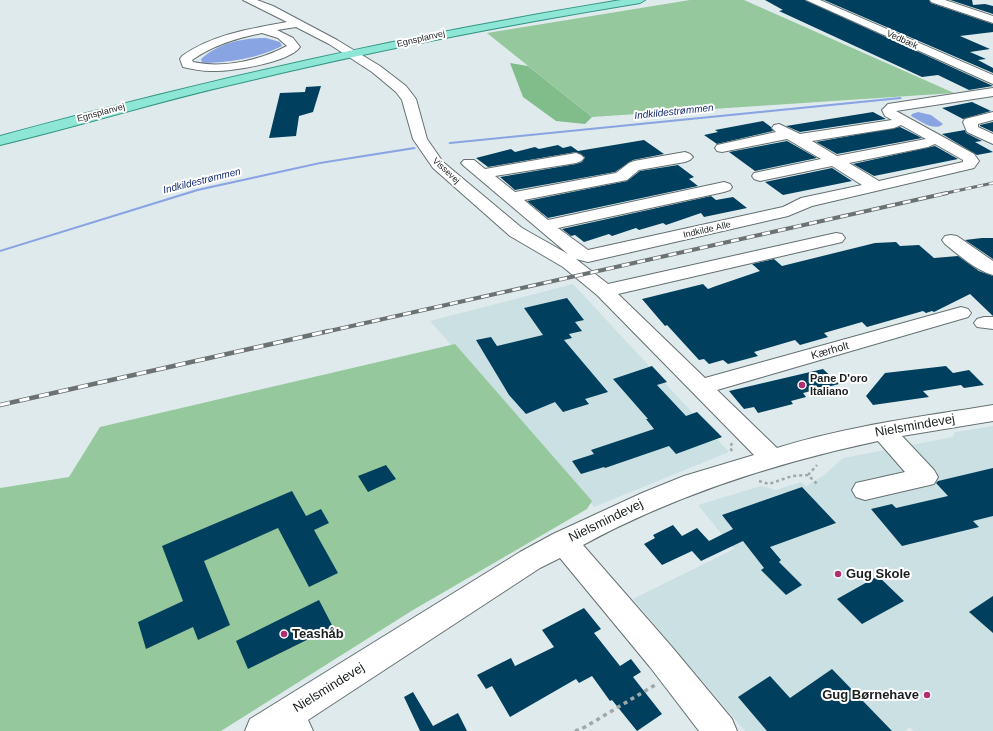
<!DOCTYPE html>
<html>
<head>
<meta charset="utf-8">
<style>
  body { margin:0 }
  canvas { display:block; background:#dfeaec }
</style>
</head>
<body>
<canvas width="993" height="731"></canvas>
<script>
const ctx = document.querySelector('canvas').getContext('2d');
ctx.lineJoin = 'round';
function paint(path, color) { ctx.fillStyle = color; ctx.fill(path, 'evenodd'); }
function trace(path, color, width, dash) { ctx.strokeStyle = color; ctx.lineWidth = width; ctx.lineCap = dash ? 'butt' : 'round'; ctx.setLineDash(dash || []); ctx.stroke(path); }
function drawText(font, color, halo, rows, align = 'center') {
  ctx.font = font + ' Helvetica,sans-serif'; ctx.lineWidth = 4; ctx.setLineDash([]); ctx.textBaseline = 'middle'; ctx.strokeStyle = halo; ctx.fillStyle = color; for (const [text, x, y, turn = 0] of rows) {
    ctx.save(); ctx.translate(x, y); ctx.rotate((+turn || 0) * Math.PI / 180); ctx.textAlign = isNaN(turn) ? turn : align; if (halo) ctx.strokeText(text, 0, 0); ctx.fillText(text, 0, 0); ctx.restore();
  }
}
paint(new Path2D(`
  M573,284l156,168 -135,55 -164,-186z
  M993,426v305h-79l-4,-4 -5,4h-160l-112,-132 101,-50 -36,-44 63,-19 15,4 25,-8 5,4 17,-10 20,-18 110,-21 2,-5z`), '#cbe0e3');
paint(new Path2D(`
  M690,0h54l210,93 -362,24 -105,-84z
  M455,344l137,157 -5,8 -174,101 -192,121h-221v-243l69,-11 31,-50z`), '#96c89d');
paint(new Path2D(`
  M510,63l18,3 64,51 -7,7 -29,-3 -33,-24z`), '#80bd8a');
paint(new Path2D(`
  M266,38l14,4 2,4c-24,12 -54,17 -80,17l-1,-4c18,-16 41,-21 65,-21z
  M918,112l13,3 12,9c-8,8 -23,-3 -32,-8l1,-2z`), '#89a4e2');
paint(new Path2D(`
  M900,97l2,1 -1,1 -451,45 -2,-1 2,-1z
  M414,147l2,1 -1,1 -95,15 -122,27 -198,61v-2l197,-61 123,-27z`), '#89a4e2');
paint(new Path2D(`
  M765,0h40l188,86 -24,4 -31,-15 -16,2 -143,-66 4,-1z
  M824,0h105l2,3 62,21v8l-33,4 30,13 -20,3 16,7 -8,1 15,8v5z
  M950,0h22l1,5 12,-1 8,2v8z
  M321,86l-8,26 -14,4 -3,20 -27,2 11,-45 25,-1 1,-5z
  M972,102l19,9 -28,8 -21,-11z
  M873,112l13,7 -86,13 -14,-6z
  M763,121l8,6 2,4 -56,13 -13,-9 14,-3 -3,-2z
  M993,122v10l-13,-6v-1z
  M900,127l22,11 -85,16 -21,-12z
  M965,130l1,3 16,8 -7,1 18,10 -16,3 -35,-21z
  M644,140l20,14 -31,6 -18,12 -100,18 -15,-13 76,-13 6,-2 3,-5 -9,-5 -88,15 -12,-9 35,-9 4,3 20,-5 4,2 19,-4 5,3 8,-2 7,5z
  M787,141l30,17 -62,13 -26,-19z
  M935,146l23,13 -84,17 -21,-12z
  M678,165l16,12 -5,2 9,7 -150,32 -21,-17 100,-20 13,-10z
  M832,168l20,13 -69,14 -18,-13z
  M711,196l5,4 17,-3 14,11 -43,9 -3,-4 -35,12 -3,-2 -24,7 -3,-2 -24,8 -3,-2 -25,8 -9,-7 -4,1 -9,-7z
  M993,238v21l-28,-19 17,-2z
  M896,242l4,4 19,-1 15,13 24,-2 21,15 14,5v40l-23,-22 -36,18 -2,-1 -6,2 -3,-2 -56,16 -5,-5 -38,11 4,4 -28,8 -5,-5 -41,12 4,4 -30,8 -5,-4 -14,4 -5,-5 -5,1 -32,-35 -2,1 -23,-27 61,-15 5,5 8,-3 44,-15 -8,-7 22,-5 8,7 93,-23z
  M567,298l17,22 -9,2 7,9 -13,3 3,4 -8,2 44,52 -23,7 4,5 -26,8 -8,-10 -29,12 -17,-19 -33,-55 15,-3 6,9 46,-11 -19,-27z
  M652,366l15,16 -10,3 29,31 11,-4 25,25 -46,17 -7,-8 -64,22 -1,-1 -23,7 -9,-13 22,-7 -3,-4 63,-21 -8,-10h2l-35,-40z
  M946,366l7,7 16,-3 15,15 -20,3 -3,-3 -38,6 6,6 -56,8 -7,-9 19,-23z
  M823,369l16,15 -36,9 3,4 -15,4 2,3 -35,9 -4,-6 -10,2 -15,-18z
  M386,465l10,14 -28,13 -10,-16z
  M993,468v48l-20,5 6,6 -77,19 -31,-37 21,-5 4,4 52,-12 -12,-13 2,-2z
  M802,487l34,36 -66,24 11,13 -2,2 23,23 -16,10 -25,-25 3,-2 -21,-27 -42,20 -9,-10 -30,14 -18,-21 11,-6 -2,-3 20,-10 9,11 15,-8 12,13 24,-12 -11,-14z
  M292,491l14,25 15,-7 8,14 -15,7 24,43 -29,14 -31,-59 -74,33 26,64 -32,15 -5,-13 -47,22 -8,-27 45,-21 -21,-55z
  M878,576l26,25 -42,23 -25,-25z
  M993,596v37l-24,-21z
  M319,600l14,27 -85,42 -12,-28z
  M584,608l17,21 -7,4 26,33 11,-7 10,13 -8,5 29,37 -25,17 -25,-31 -2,1 -18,-25 -13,7 -3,-4 -66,38 -18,-31 -6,3 -9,-14 34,-17 4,8 39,-19 -12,-17z
  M832,669l60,62h-125l-29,-34 32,-21 20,22z
  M413,692l20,34 25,-13 9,18h-47l-16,-34z`), '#00405e');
const minor = new Path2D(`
  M243,0h14l16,6 64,34 43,26 26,20 10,13 11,40 16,23 79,66 46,26 -104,-88 -3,-3 3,-3h10l11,9 91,-16 5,2 3,3 -3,3 -5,2 -81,13 20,16 101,-19 13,-10 5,-2 51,-9 5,2 3,3 -3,3 -5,2 -46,8 -12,10 -103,20 24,20 176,-38 6,2 2,3 -2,3 -6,2 -166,36 30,22 195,-43 18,-9 61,-13 -30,-19 -72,15 -6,-2 -2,-3 2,-3 67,-14 -34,-20 -65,13 -5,-1 -2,-3 2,-3 59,-13 -4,-4 2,-3 5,-1 21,10 92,-14 -7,-4 -3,-6 6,-6 105,-16v8l-97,15 78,43 5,7 -5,7 -162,38 -24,10 -200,46 -12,-3 32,25 228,-51 6,1 3,4 -3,4 -224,52 87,84 256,-71 7,2 3,4 -3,4 -251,73 60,58c70,-22 143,-31 216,-43v16l-91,15 32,34 4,7 -4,7 -69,16 -9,-3 -4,-7 4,-7 49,-11 -27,-31c-103,22 -203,54 -295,104l89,102 60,72 5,12h-38l-49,-64 -90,-109 -20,10 -232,152 5,11h-68l5,-12 270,-167 33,-18 89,-41 42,-17 70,-21 -157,-160 -34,-28 -53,-31 -77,-68 -20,-29 -11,-39 -6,-8 -24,-20 -43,-28 -33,-17 -19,3 16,8 7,9c-11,16 -71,25 -90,24 -9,0 -18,-2 -27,-4l-3,-8 2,-3c31,-22 68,-27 105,-34zM262,33l16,5 9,8c-26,14 -64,23 -94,16l-1,-2c21,-15 45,-22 70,-27zM901,125l25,14 -89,17 -25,-15 82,-13zM935,144l28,16v2l-84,19 -30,-18 79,-16z
  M806,0h14l173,75v9z
  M930,0h15l48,16v7l-62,-21z
  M993,112v8l-15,4v3l15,7v10l-26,-12 -4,-10 2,-3z
  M951,235l6,1 36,25v14c-18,-5 -34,-20 -48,-31l-3,-4 3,-4z
  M984,317h9v12l-16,-2 -3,-4 3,-4z`);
const major = new Path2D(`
  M621,0h24l-5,3c-135,22 -268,48 -401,80 -80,18 -159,43 -239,62v-9c205,-56 412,-102 621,-136z`);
trace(minor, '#667072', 2);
trace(major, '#349584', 2);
trace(new Path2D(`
  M732,443l-2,5 3,4
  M808,475l9,-10
  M759,481l10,3 23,-8 16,-1 10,10`), '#9fa8a9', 2.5, [3, 3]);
trace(new Path2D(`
  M575,731l10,-4 70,-42`), '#9fa8a9', 3.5, [4, 4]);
paint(minor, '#fff');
paint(major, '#8de6d6');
const railFar2 = new Path2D(`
  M942,194l51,-11`);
const railFar1 = new Path2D(`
  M325,332l622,-139`);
const rail = new Path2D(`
  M0,405l329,-74`);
trace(railFar2, '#6b7273', 3);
trace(railFar1, '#6b7273', 4);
trace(rail, '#6b7273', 4.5);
trace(railFar2, '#fff', 2, [6]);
trace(railFar1, '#fff', 2.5, [8]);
trace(rail, '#fff', 3, [10]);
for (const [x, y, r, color] of [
  [802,385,4,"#b32d71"],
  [838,574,4,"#b32d71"],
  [284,634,4,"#b32d71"],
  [927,695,4,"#b32d71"]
]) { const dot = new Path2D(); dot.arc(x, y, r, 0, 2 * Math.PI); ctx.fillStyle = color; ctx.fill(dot); trace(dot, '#fff', 1.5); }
drawText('9px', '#1b1f1f', '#fff', [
  ["Egnsplanvej",421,39,-13],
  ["Vedbæk",902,40,24],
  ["Egnsplanvej",101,113,-15],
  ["Vissevej",446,171,43],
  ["Indkilde Alle",707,230,-13]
]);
drawText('italic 10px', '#142a71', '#fff', [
  ["Indkildestrømmen",674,112,-6],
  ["Indkildestrømmen",202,181,-14]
]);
drawText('11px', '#1b1f1f', '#fff', [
  ["Kærholt",830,351,-16]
]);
drawText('bold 11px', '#1b1f1f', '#fff', [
  ["Pane D'oro",810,379],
  ["Italiano",810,392]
], 'left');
drawText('13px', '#1b1f1f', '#fff', [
  ["Nielsmindevej",915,426,-10],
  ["Nielsmindevej",606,521,-26],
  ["Nielsmindevej",329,688,-32]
]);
drawText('bold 13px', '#1b1f1f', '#fff', [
  ["Gug Skole",846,574],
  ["Teashåb",292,634],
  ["Gug Børnehave",919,695,"right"]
], 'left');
</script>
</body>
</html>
